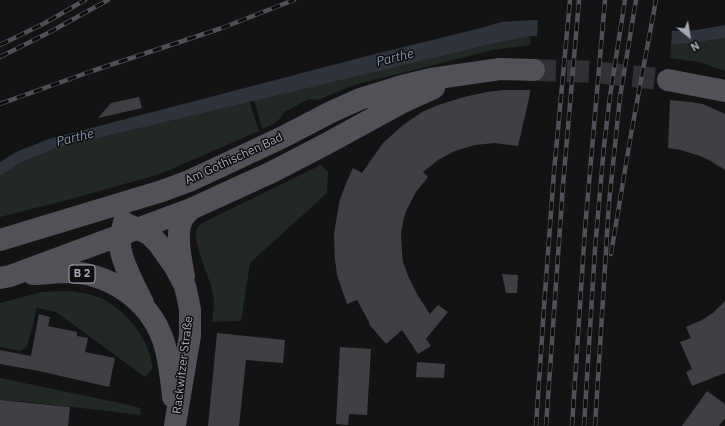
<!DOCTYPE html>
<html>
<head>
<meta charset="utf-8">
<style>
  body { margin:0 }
  #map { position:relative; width:725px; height:426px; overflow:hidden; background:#131314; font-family:"IBM Plex Sans",sans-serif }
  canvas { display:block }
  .north { position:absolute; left:669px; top:16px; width:40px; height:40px; -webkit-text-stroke:3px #0e0e0f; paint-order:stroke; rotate:150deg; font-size:11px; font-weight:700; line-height:16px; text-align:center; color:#a6a8b3 }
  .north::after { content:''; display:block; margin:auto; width:14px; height:18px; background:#a6a8b3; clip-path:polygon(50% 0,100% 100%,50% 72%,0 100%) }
</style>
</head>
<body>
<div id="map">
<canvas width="725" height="426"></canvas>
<div class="north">N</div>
</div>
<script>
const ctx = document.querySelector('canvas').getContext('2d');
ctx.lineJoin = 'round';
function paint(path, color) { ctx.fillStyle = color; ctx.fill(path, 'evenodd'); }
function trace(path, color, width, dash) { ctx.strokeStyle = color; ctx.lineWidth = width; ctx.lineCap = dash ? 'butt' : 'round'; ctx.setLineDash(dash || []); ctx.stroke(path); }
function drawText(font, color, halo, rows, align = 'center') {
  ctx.font = font + ' "IBM Plex Sans",sans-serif'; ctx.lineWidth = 3; ctx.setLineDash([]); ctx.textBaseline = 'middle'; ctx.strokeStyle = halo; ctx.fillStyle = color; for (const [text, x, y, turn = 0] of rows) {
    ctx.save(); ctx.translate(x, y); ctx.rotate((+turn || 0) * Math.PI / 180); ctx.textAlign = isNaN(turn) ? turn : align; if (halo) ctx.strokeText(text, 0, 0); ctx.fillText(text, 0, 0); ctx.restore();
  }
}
paint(new Path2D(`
  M531,36l-1,9 -37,5 -139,35 -36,15 -9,-1 -25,13c-4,10 -13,13 -22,17l-8,-29 242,-57z
  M725,38v33l-26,-9 -29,-4 1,-13 29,-3z
  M250,101l2,9 7,21 -99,43 -89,25 -71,18v-41l20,-13 36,-15z
  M321,165l7,7 -1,21 -77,70 -9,58 -29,1c1,-9 3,-20 1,-28 -2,-15 -22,-53 -16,-66 1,-2 4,-4 7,-6z
  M67,291c9,1 19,2 28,5 21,6 44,31 52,51 3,7 4,14 6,21l-8,9 -89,-65 -19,-4 -10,39 -7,4 -20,-4v-44l42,-11z
  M0,378l120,25 20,5 1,7 -111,-13 -30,-2z`), '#222924');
paint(new Path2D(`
  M532,20l139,11 26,-1 28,-5v13l-25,4 -29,3 -140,-9 -35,7 -440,105 -36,15 -20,13v-14l16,-10 33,-13 326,-85 106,-26 20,-6z`), '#2e333c');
paint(new Path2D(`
  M538,19l134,10 -1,18 -134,-9z`), '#131314');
paint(new Path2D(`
  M503,90h27l-1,9 -11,47 -24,-3 -19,2 -20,6 -17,9 -15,12 5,5 -12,15 -9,17 -3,8 -3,16 1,20 1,9 6,16 8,16 13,20 8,-9 10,7 -22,27 5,7 -13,8 -16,-24 -16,14 -17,-20v-2l-12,-22 -10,4 -10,-29 -2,-16 -1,-24 2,-14 4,-22 7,-18 6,-13 9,5 21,-30 20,-18 19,-13 16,-7 26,-8 23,-5z
  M139,97l3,11 -44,10 13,-15z
  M670,100l20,2 13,2 22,10v56l-16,-10 -9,-4 -19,-6 -13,-2z
  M502,274l16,1 -1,18h-11z
  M725,301v72l-33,13 -6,-14 6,-3 -12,-27 11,-4 -5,-11 16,-7 11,-7z
  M39,314l11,3 -2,9 29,6v4l11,2 -3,14 30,6 -6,29 -70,-16 -39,-7v-14l31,6z
  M217,333l68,7 -2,23 -37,-3 -7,66h-31z
  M340,347l31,2 -4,66 -18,-1 -1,11 -12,-1z
  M417,362l28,2 -1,14 -28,-1z
  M707,391l18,13v14l-6,8h-37z
  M0,400l70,7 -2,19h-68z`), '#404044');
trace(new Path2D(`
  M534,70l60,2 74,8`), '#303134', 22, [22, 11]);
trace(new Path2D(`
  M668,80l57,11
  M124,222c-2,7 -4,15 -4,22 0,15 16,45 23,59
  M129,225l20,9 9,9 17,24 10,19 3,13 2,11v26l-15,89
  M0,240l162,-49 27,-10 28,-13 66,-31 48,-25 29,-13 42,-13 29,-7 69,-10 34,1
  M33,274c11,0 22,-2 34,-2 41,1 80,26 95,65 7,18 9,41 11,60
  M184,276c-3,-16 -8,-39 -3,-54 2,-5 6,-9 10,-13
  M0,278l10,-2 181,-67 81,-37 54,-28 75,-41 33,-15`), '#515158', 22);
const rail = new Path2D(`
  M0,45l45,-22 40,-23
  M0,57l50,-25 58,-32
  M0,104l92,-33 130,-43 72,-28
  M611,254l20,-120 25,-134
  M536,426l9,-133 9,-121 16,-172
  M546,426l17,-241 16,-185
  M572,426l13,-197 20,-229
  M584,426l11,-177 9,-103 6,-50 15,-96
  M595,426l14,-223 11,-106 16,-97`);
trace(rail, '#505056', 4.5);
trace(rail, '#0e0e0f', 3, [9]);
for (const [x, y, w] of [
  [82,274,26]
]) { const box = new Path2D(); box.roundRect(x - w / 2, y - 9, w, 18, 3); ctx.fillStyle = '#0e0e0f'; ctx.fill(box); trace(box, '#a6a8b3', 1); }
drawText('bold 11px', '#a6a8b3', null, [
  ["B 2",82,274]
]);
drawText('12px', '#a6a8b3', '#0e0e0f', [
  ["Am Gothischen Bad",234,159,-25],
  ["Rackwitzer Straße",183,365,-83]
]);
drawText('italic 13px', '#8190ab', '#0e0e0f', [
  ["Parthe",395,58,-14],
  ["Parthe",75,138,-14]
]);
</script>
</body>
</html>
